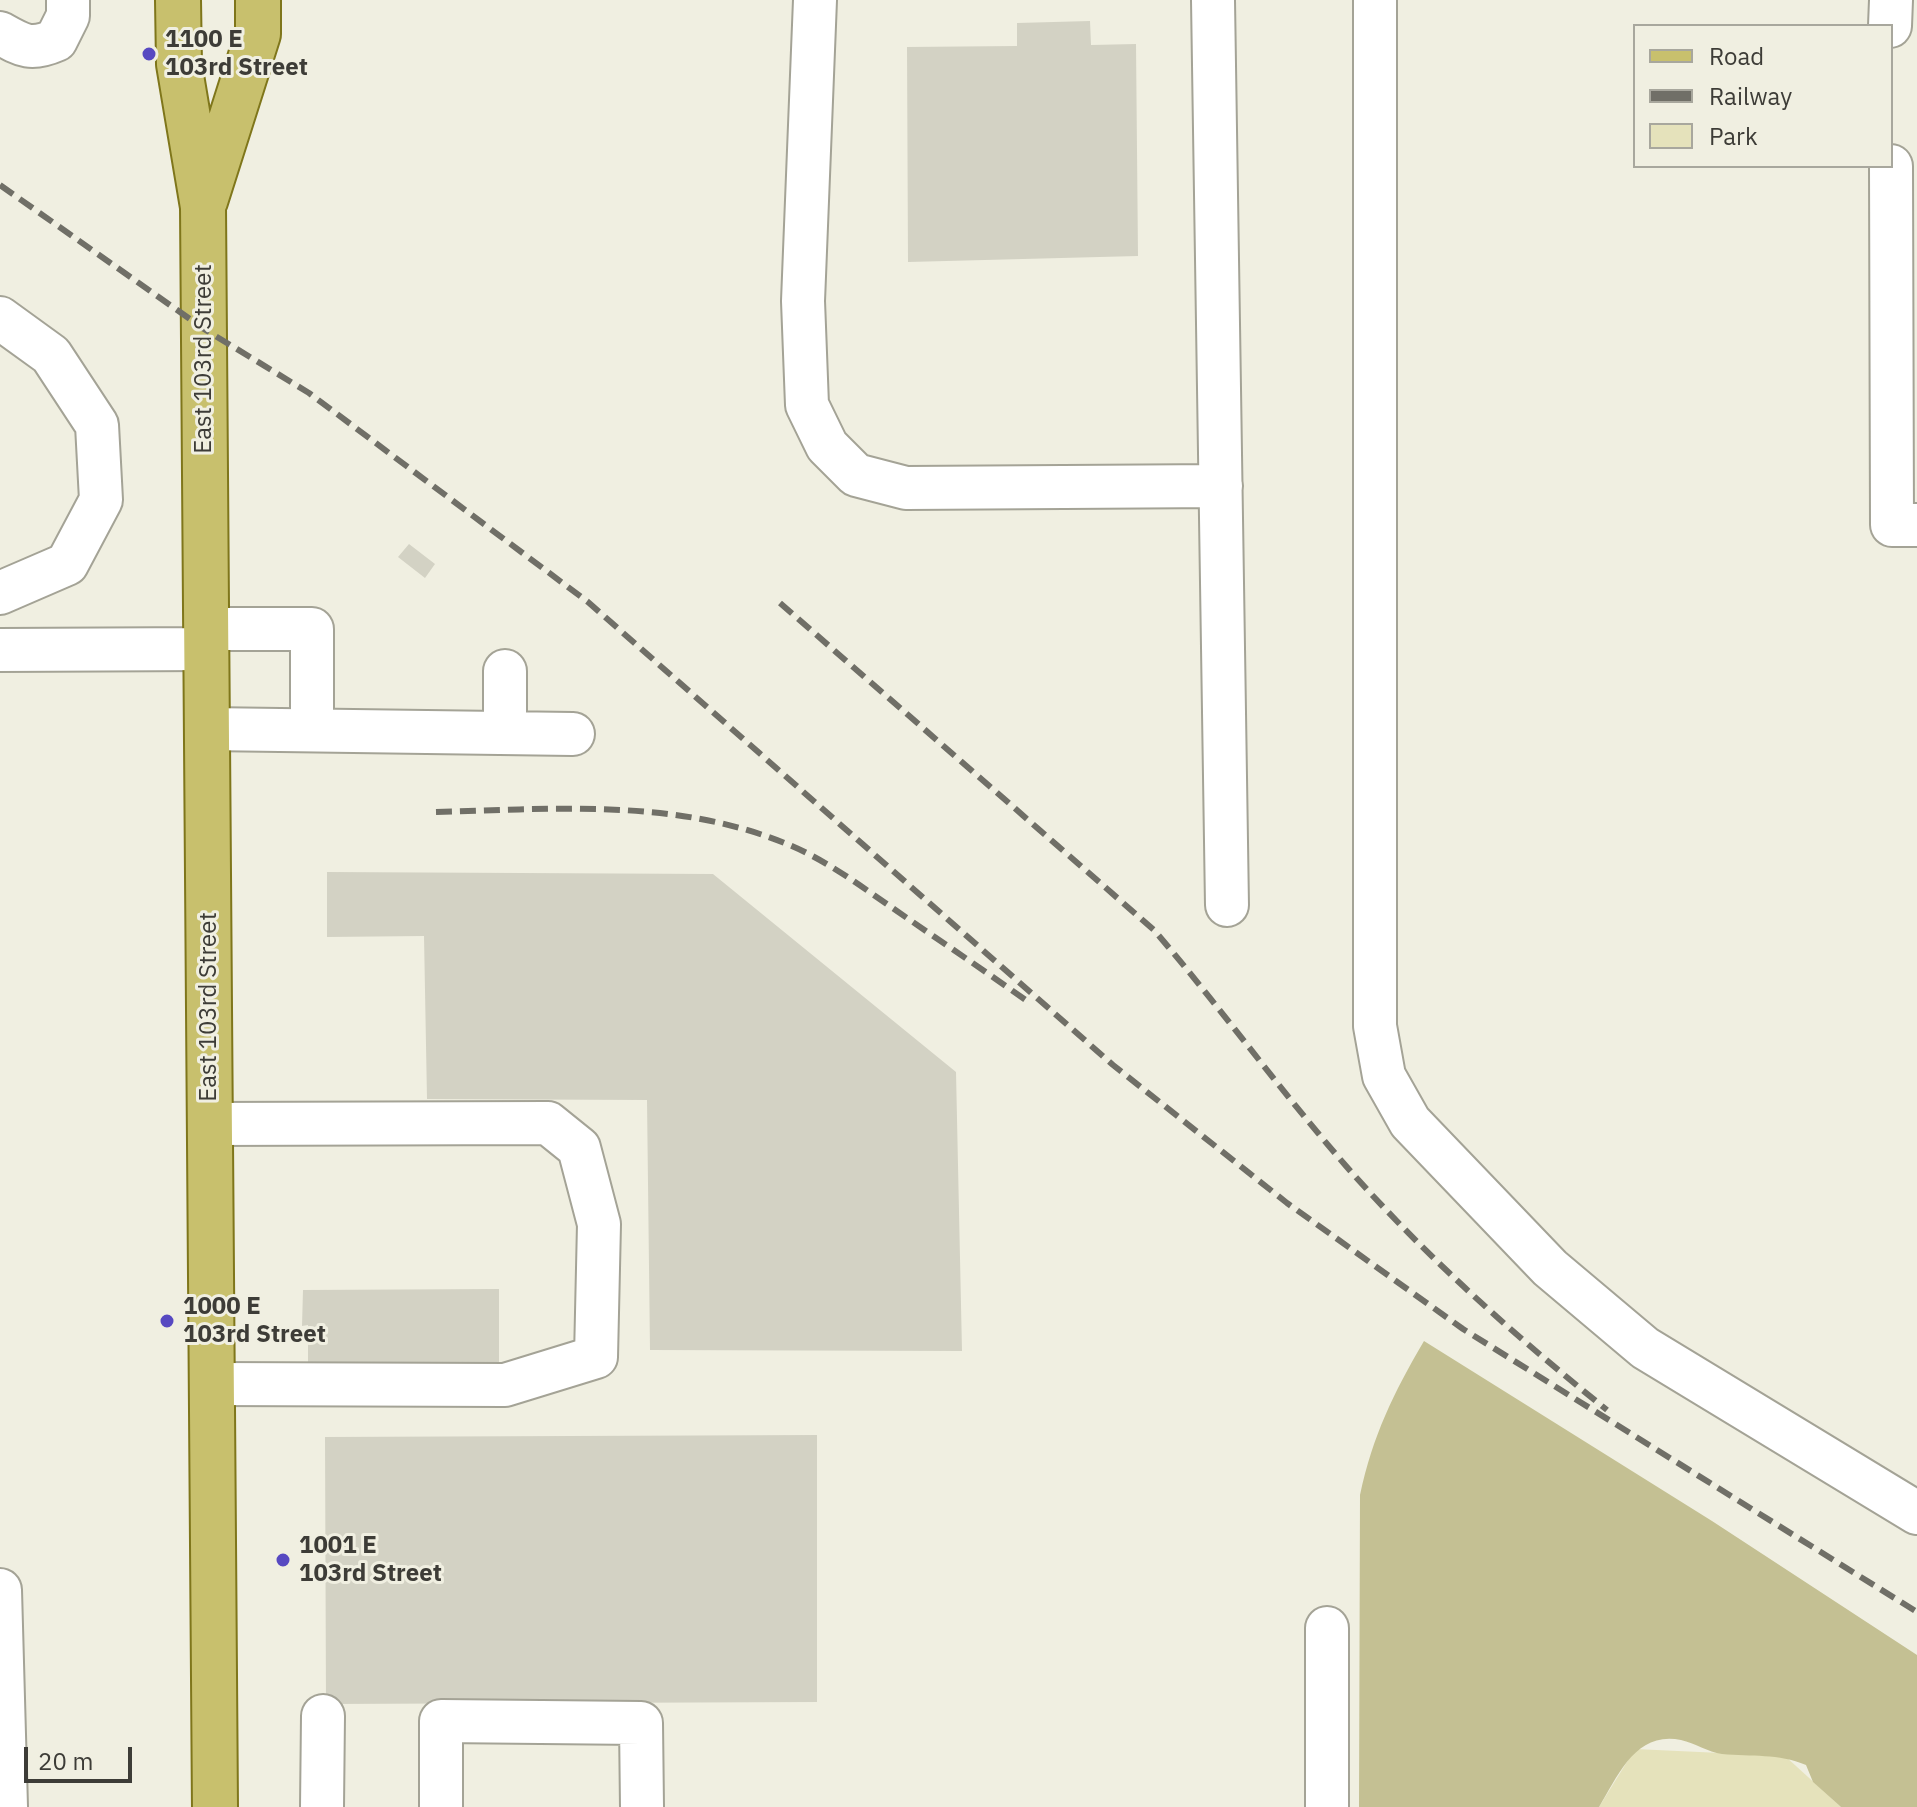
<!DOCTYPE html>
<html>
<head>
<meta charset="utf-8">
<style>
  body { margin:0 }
  #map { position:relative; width:1917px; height:1807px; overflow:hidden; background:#f0efe1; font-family:"IBM Plex Sans",sans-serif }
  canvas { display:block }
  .legend { position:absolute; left:1633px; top:24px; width:260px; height:144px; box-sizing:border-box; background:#f0efe1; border:2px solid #a8a79d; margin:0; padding:10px 14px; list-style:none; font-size:24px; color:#3d3c37 }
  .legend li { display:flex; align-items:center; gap:16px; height:40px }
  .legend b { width:40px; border:2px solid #a8a79d }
  .scale { position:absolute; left:24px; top:1747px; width:108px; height:36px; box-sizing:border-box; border:4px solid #3d3c37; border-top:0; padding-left:10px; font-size:24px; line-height:28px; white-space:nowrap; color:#3d3c37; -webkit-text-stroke:6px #f0efe1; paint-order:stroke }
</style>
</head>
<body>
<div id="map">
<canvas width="1917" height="1807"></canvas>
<ul class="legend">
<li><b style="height:10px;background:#c8c06d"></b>Road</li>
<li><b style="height:10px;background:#706f67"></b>Railway</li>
<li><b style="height:22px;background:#e5e2bb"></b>Park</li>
</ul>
<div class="scale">20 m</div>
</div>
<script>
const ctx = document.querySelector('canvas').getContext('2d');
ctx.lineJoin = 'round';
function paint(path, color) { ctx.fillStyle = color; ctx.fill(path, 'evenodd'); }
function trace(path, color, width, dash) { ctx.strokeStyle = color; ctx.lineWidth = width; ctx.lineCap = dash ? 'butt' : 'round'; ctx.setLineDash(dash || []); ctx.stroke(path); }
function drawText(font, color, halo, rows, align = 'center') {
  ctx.font = font + ' "IBM Plex Sans",sans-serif'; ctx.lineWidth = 6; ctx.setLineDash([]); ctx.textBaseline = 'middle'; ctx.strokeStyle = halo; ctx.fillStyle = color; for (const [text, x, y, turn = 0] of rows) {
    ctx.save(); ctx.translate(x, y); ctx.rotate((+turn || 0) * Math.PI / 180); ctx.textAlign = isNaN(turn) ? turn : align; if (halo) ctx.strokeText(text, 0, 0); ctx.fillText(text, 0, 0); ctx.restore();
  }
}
paint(new Path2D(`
  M1635,1749l150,7 56,51h-242z`), '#e5e2bb');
paint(new Path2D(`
  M1424,1341l288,180 205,134v152h-76l-28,-25 -7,-17c-28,-12 -54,-8 -84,-11 -14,-2 -27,-11 -41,-14 -45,-9 -62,34 -82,67h-240l1,-312c13,-60 33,-101 64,-154z`), '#c4c093');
paint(new Path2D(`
  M1090,21l1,24 45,-1 2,212 -230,6 -1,-215 110,-1v-23z
  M409,544l26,20 -10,14 -27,-21z
  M327,872l386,2 243,198 6,279 -312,-1 -3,-250 -220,-1 -3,-163 -97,1z
  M499,1289v82l-191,2v-48l-6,1 1,-36z
  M817,1435v267l-491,2 -1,-267z`), '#d3d2c4');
const minor = new Path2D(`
  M815,0l-12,301 4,104 20,41 29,29 50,13 315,-2
  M1213,0l14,905
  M1375,0v1026l9,50 26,46 140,146 95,80 272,165
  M1890,26l1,-26
  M0,33c23,13 31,18 56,7l12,-24v-16
  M1891,166l1,359h25
  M0,318l51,37 46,70 4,75 -34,64 -67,29
  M207,629h105v101
  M0,650l207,-1
  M505,671v62
  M207,729l366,5
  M210,1124l338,-1 31,25 20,76 -3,133 -91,28 -293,-1
  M0,1590l6,217
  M322,1807l1,-91
  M441,1807v-86l200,2 1,84
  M1327,1807v-179`);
const major = new Path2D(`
  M178,0l1,64 24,143 12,1600
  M205,201l53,-167v-34`);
trace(minor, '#a4a396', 46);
trace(major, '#7f761b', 48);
trace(minor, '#fff', 42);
trace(major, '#c8c06d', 44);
trace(new Path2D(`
  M0,185l204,144 105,64 279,209 525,463 174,138 176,126 454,283
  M780,603l374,327c66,77 125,159 192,236 79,90 168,169 261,244
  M436,812c118,-3 239,-14 351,32 37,15 71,40 104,63 45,31 91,62 136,94`), '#706f67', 6, [16, 8]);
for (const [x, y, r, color] of [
  [149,54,8,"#5749c1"],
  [167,1321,8,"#5749c1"],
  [283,1560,8,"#5749c1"]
]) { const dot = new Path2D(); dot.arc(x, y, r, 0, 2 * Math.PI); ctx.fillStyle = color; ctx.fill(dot); trace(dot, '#f0efe1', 3); }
drawText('bold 24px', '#3d3c37', '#f0efe1', [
  ["1100 E",165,40],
  ["103rd Street",165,68],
  ["1000 E",183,1307],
  ["103rd Street",183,1335],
  ["1001 E",299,1546],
  ["103rd Street",299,1574]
], 'left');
drawText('24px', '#3d3c37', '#f0efe1', [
  ["East 103rd Street",204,359,-90],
  ["East 103rd Street",209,1007,-90]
]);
</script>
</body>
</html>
